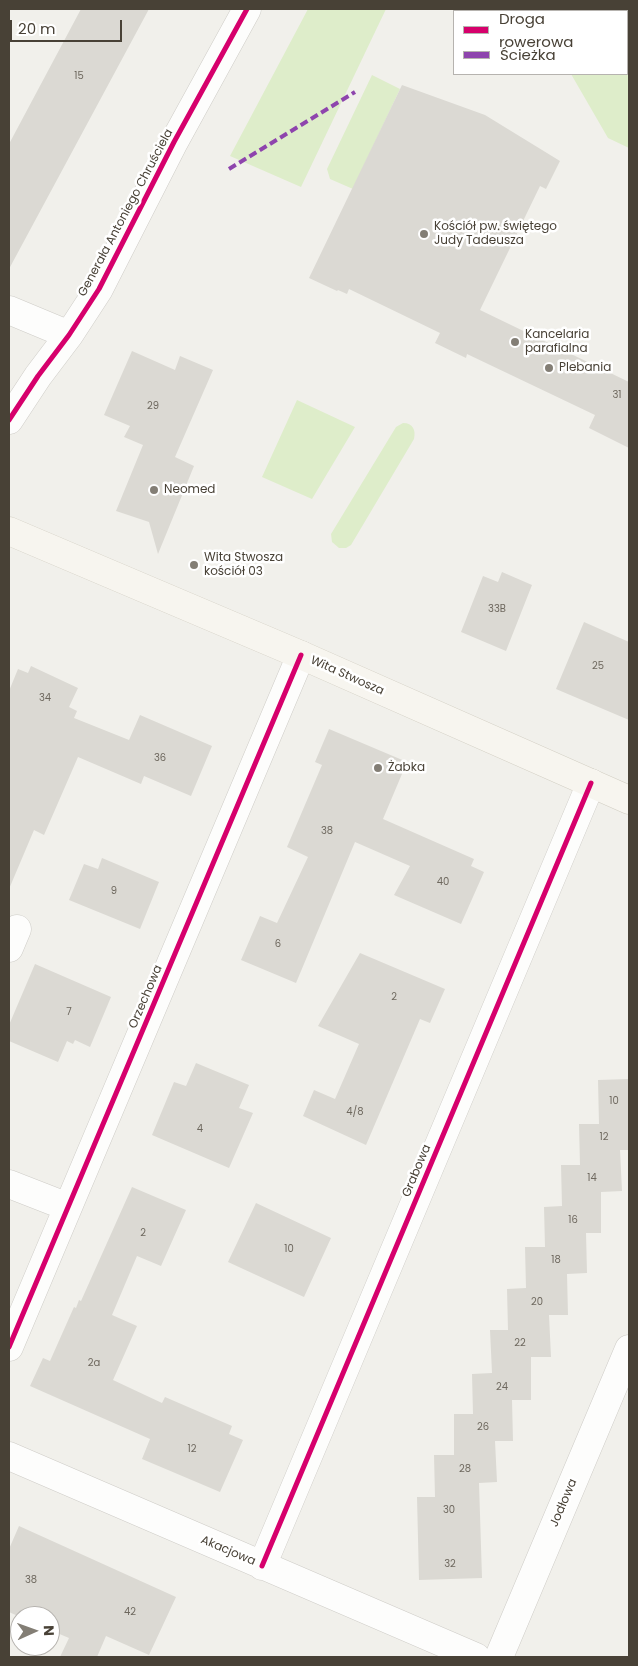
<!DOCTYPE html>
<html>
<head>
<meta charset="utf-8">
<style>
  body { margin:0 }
  #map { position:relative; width:638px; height:1666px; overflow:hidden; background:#f1f0eb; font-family:Poppins,sans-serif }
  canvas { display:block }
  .frame { position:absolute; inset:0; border:10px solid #484136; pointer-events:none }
  .legend { position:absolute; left:453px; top:10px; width:175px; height:65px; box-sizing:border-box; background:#fff; border:1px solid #b6b3af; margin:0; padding:6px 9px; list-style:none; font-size:15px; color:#484136 }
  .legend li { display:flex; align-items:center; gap:10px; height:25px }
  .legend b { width:25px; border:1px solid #b6b3af }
  .north { position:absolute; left:10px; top:1606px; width:50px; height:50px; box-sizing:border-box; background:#fff; border:1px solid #b6b3af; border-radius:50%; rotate:88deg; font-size:14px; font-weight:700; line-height:20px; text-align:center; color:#484136 }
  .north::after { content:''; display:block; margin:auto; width:18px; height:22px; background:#837e75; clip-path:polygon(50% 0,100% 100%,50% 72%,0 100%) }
  .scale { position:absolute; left:10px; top:20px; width:112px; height:22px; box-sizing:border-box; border:2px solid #484136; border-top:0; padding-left:6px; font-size:15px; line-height:18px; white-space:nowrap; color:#484136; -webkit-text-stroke:4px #fff; paint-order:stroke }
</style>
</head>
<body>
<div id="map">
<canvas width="638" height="1666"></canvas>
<div class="frame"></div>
<ul class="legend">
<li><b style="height:6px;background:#d6006c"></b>Droga rowerowa</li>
<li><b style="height:6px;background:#8e44ad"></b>Ścieżka</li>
</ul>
<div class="north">N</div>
<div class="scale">20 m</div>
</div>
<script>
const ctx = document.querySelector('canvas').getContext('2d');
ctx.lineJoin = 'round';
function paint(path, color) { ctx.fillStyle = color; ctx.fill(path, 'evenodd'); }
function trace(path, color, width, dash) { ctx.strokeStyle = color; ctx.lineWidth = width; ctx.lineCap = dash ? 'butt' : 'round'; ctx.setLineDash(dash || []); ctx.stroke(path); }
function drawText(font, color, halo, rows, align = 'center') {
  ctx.font = font + ' Poppins,sans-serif'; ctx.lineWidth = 5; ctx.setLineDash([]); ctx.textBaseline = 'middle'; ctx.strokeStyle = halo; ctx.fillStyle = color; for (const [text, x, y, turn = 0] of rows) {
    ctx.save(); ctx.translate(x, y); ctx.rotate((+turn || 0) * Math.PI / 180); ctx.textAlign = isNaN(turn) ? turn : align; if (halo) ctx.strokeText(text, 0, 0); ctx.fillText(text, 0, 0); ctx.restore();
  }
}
paint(new Path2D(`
  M308,9h78l-85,178 -71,-31z
  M627,31l2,2v115l-21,-10 -37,-64h56z
  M372,75l28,14 -47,100 -23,-10 -3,-10z
  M297,400l58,27 -43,72 -50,-22z
  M403,423c10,0 13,7 11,16l-63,106 -5,3h-7l-7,-6 -1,-8 65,-107z`), '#deedca');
paint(new Path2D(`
  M81,9h68l-140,260v-125z
  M402,85l83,30 75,46 -14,28 -6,-3 -60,124 149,72v66l-40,-20 6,-13 -128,-61 -1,4 -31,-15 5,-10 -91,-44 -2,5 -9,-4 -1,1 -28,-13z
  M132,351l43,19 5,-14 33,14 -38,87 19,9 -36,88 -9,-32 -33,-11 27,-66 -19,-8 6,-11 -26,-11z
  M502,572l30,13 -26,66 -45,-19 22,-56 15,6z
  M584,622l45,20v78l-73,-31z
  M31,666l47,22 -9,19 8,4 -3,7 55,22 11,-25 72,31 -21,50 -47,-20 -3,8 -63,-27 -34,78 -10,-5 -25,59v-198l9,-22 10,4z
  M329,729l78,33 -24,57 91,40 -3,7 13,6 -23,52 -67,-29 16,-29 -55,-24 -59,141 -55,-23 19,-44 17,7 31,-66 -21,-10 35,-82 -7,-3z
  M102,858l57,24 -19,47 -71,-29 15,-36 14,5z
  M360,953l85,36 -15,34 -10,-4 -54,126 -63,-29 11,-26 21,9 24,-55 -41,-18z
  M35,964l76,33 -21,50 -15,-7 -2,4 -6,-3 -9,21 -49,-21v-16z
  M196,1063l53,22 -10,23 14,5 -24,55 -77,-33 22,-53 12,4z
  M629,1079v71h-9l2,41 -21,1v41h-15l1,40 -20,1 1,41h-19l2,42h-20v43h-19l1,41h-18l2,41 -18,1 3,95 -63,2 -2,-83h18l-1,-42h20v-41h19l-1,-40 20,-1 -2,-43h18l-1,-41 19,-1 -1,-41h20l-1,-40 18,-1 -1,-41h19l-1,-41h20l-1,-44z
  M132,1187l54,23 -25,56 -24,-10 -25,59 25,11 -24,54 49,23 3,-6 67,29 -3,8 14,6 -23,52 -78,-33 8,-20 -120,-53 13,-28 7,3 24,-54 2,1 3,-8 2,1z
  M256,1203l75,35 -27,59 -76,-35z
  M19,1526l157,71 -27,58 -43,-19 -9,21h-37l9,-19 -19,-8v-14l-30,1 -11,-5v-63z`), '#dbd9d3');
const street = new Path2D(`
  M9,310l60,25
  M9,420l29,-44 31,-41 30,-46 75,-147 73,-133
  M9,948l8,-19
  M9,1184l59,23
  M9,1347l292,-692
  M9,1456l467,201
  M262,1566l329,-783
  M499,1657l130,-308`);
const secondary = new Path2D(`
  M9,531l292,124 328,145`);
trace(street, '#ceccc7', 29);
trace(secondary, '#d1cdc2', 29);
trace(street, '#fdfdfc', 28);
trace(secondary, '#f7f5ef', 28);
trace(new Path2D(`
  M229,169l126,-77`), '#8e44ad', 4, [8, 4]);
trace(new Path2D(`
  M9,420l29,-44 31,-41 30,-46 75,-147 73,-133
  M9,1347l292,-692
  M262,1566l329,-783`), '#d6006c', 5);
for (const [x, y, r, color] of [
  [424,234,5,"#837e75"],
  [515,342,5,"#837e75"],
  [549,368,5,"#837e75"],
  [154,490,5,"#837e75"],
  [194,565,5,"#837e75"],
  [378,768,5,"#837e75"]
]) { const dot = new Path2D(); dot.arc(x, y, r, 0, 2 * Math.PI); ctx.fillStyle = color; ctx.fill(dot); trace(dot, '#fff', 2); }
drawText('10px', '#6e685e', null, [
  ["15",79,76],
  ["31",617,395],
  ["29",153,406],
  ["33B",497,609],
  ["25",598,666],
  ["34",45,698],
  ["36",160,758],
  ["38",327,831],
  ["40",443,882],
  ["9",114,891],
  ["6",278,944],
  ["2",394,997],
  ["7",69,1012],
  ["10",614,1101],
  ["4/8",355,1112],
  ["4",200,1129],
  ["12",604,1137],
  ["14",592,1178],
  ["16",573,1220],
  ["2",143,1233],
  ["10",289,1249],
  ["18",556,1260],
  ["20",537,1302],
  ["22",520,1343],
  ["2a",94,1363],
  ["24",502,1387],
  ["26",483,1427],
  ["12",192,1449],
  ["28",465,1469],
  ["30",449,1510],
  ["32",450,1564],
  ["38",31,1580],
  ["42",130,1612]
]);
drawText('12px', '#484136', '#fff', [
  ["Generała Antoniego Chruściela",126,213,-62],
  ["Wita Stwosza",347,676,24],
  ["Orzechowa",146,997,-67],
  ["Grabowa",417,1171,-67],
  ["Jodłowa",564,1503,-67],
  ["Akacjowa",228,1551,23]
]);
drawText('12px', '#484136', '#fff', [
  ["Kościół pw. świętego",434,227],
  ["Judy Tadeusza",434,241],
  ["Kancelaria",525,335],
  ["parafialna",525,349],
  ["Plebania",559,368],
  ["Neomed",164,490],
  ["Wita Stwosza",204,558],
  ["kościół 03",204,572],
  ["Żabka",388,768]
], 'left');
</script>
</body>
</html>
